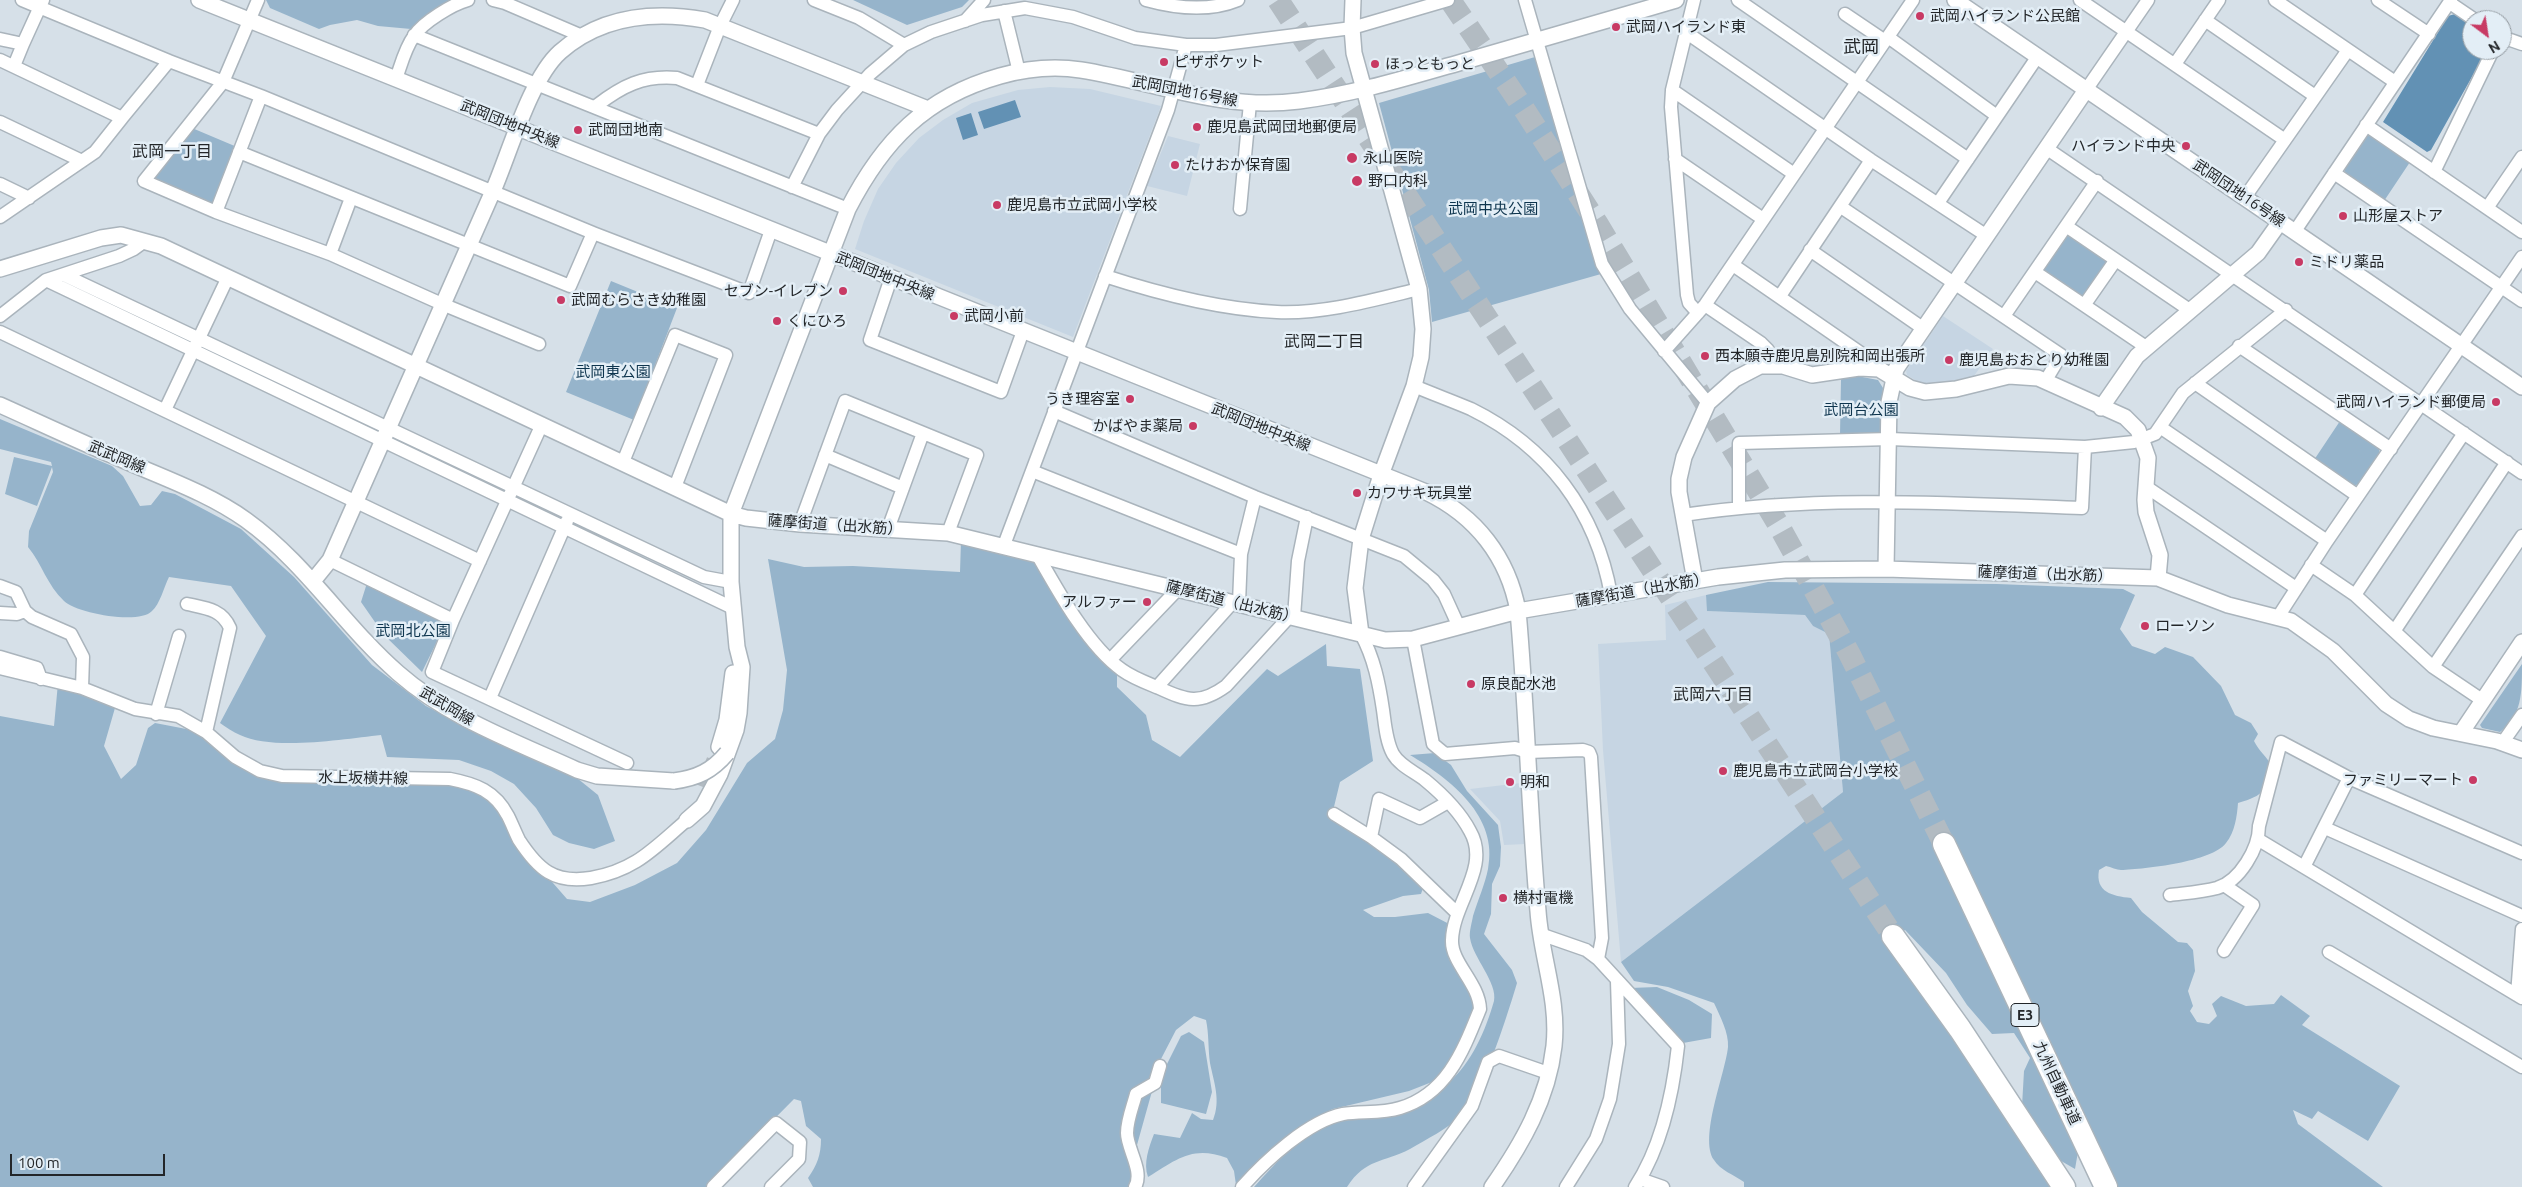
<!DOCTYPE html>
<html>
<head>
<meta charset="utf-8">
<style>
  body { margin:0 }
  #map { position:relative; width:2522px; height:1187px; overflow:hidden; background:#d6e0e8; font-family:Ubuntu,sans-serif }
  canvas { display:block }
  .north { position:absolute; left:2462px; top:10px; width:50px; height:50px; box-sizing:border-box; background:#e3eef6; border:1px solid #969ea4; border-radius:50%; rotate:149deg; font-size:14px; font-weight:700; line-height:20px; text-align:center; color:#232629 }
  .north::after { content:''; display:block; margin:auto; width:18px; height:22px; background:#c83a64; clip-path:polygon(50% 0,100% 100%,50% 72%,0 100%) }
  .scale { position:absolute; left:10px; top:1154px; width:155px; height:22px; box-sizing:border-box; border:2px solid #232629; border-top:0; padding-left:6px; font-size:15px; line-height:18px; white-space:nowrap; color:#232629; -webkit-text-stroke:4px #e3eef6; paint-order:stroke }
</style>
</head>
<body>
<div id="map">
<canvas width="2522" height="1187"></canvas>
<div class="north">N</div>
<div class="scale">100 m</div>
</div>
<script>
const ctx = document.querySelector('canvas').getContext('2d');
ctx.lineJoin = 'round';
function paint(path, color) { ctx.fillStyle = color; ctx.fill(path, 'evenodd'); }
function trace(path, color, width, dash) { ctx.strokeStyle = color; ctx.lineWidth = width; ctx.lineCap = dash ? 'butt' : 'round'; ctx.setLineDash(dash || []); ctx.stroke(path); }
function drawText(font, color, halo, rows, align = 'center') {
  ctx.font = font + ' Ubuntu,"Noto Sans JP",sans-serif'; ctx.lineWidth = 5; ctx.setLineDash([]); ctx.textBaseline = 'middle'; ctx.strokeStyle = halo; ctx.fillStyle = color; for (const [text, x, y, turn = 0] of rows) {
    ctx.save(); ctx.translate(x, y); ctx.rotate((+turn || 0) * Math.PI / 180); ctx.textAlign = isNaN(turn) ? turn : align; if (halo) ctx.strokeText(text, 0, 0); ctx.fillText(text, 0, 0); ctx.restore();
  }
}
paint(new Path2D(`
  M1050,87l40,2 71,17 -88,231 -218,-88 9,-28 14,-32 18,-26 23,-25 24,-18 29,-17 46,-13z
  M1168,136l32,8 -13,52 -40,-10z
  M1943,316l50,33 -19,27 -41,9 -13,-2 -13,-8 -1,-4z
  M1706,595l2,16 97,4 8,11 16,8 14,158 -222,170 -18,-212 -5,-106 68,-4 -1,-35z
  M1521,783l5,61 -22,1 -4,-24 -30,-32z`), '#c6d5e3');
paint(new Path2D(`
  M266,0h187l-42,29 -33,-3 -21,-6 -27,5 -11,4 -49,-21z
  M853,0h116l-7,7 -55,18z
  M1535,57l58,199 8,18 -169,48 -3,-32 -50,-187z
  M192,128l45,19 -23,55 -4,2 -56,-22 -1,-7z
  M2365,136h7l38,26 -26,39 -38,-26 -2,-7z
  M2066,234h4l37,25 2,5 -27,34 -38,-26 -1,-5z
  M611,281l66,27 -43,112 -68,-28z
  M1857,376l21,4 5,8 -2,44 -4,3h-37l1,-56z
  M0,419l112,47 11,10 17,30 11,-1 11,-14 13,3 66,35 53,48 78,88 54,41 56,29 90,39 26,21 17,46 -21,8 -25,-6 -16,-8 -17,-27 -22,-24 -23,-13 -32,-11 -72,-3 -6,-22c-37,4 -108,16 -141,0 -7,-3 -14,-8 -20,-12l46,-87 -35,-50 -62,-9c-5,10 -9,27 -17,34 -13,14 -76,2 -88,-10 -17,-16 -22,-37 -36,-54l1,-16 24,-59 -1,-5 -15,39 -32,-12 9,-37 38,9 -1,-4 -51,-13z
  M2340,421l39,28 1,6 -20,29 -8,2 -38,-26z
  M961,541l74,16 82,114v16l29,28 6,25 28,17 87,-88 11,7 48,-32 1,22 33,3 13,92 -33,21 -8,33 93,67 -4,12 -18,2 -40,14 11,7h21l33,-4 25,13 -1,12 18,34 5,37 -27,58 -16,15 -23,9 -76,18 -23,11 -32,24 -42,41 -2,-14 -7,-13c-34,-13 -50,1 -79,19 -5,-14 1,-30 6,-43l26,4 12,-25 9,6 12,1c8,-20 1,-37 -3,-57 -2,-15 -1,-29 -4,-43l-12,-4 -18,14 -15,29 -24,86 4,19 -7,23h-321l-5,-9c9,-13 13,-23 13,-39l-15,-13 -5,-25 -7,-2 -87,88h-707v-471l54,10 4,-43 59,18 -13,45 17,33 15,-14 12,-37 7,-5 47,9 66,44 168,1 53,14 57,84 21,24 23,3 45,-17 42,-22 29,-33 41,-67 28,-24 8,-29 4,-40 -19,-111 36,8 49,-1 107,6z
  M1768,582l229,2 126,5 12,6 -15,34 12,17 23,8 10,-7 28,10 28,29 14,29 16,8 7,11 -4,7c5,10 12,15 18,25 -6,25 -7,29 -34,37 -1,13 -3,29 -12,40 -14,19 -81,26 -105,27 -4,0 -10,-3 -15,-4l-7,4c-4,22 13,26 32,28l11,14 36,30 9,1 6,7 2,21 -7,20 5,15 -3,5 7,11 12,2 8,-8 -5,-12 9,-8 25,10 28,-2 7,-9 29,21 -8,9 98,61 -32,55 -50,-30 -6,8 -19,-9 5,14 85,63h-267l-88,-184c-18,-60 -55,-105 -90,-156l25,65 116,234 -4,23 -19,-11 -34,-52 2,-35 6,-13 -16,-25 -22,1 -25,-29 -21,-32 -41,-43 -17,13 72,101 94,143h-310v-5c-10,-7 -24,-12 -30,-22 -15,-23 11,-85 14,-113 1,-14 -8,-31 -14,-44l-46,-16 -34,-6 -13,-19 222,-170 -14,-158 -16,-8 -8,-11 -98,-4 -1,-16z
  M367,583l79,40 -24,49 -38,-37 -23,-33z
  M2522,664c0,29 0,52 -22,68l-18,-4 -2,-3z
  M1435,753l16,12 16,26 31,34 3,22 -1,19 -8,18 -1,30 -7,20 28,36 5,13c-9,30 -34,111 -56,133 -14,13 -34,23 -51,33 -27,14 -44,9 -63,38h-93c21,-23 42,-47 71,-61 19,-9 40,-5 59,-10 11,-4 21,-11 31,-16 10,-5 24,-10 33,-17 24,-20 38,-54 46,-82 4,-18 -21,-43 -24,-63 -1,-6 2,-16 3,-22 5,-16 12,-32 15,-47 11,-53 -38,-90 -78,-114z
  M1657,987l32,13 23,14 -1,24 -28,5 -53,-55z
  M1189,1032l15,10 8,50 -6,22 -45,-11v-27l20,-40z`), '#96b4cb');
paint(new Path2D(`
  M2455,14l17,11v25h15l-56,100 -4,2 -44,-30 65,-106z
  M1015,100l6,17 -37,12 -6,-17z
  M971,113l7,22 -15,5 -7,-22z`), '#6291b4');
trace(new Path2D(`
  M703,787l11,-27`), '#b2bbc2', 15, [15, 8]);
trace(new Path2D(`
  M1278,0l615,936
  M1450,0l74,109 73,114 181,301 71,129 95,191`), '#b2bbc2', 22, [22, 11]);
const minor = new Path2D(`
  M22,0l147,61
  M258,0l-35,82 -79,99 72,31 114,42 112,50 97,40
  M493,0l12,3 77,33
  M814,0l45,18 45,27
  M1146,0c29,8 63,12 92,0
  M1525,0l77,264 28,45 78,94
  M1694,0l-22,90 -1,17 16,188 2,8 9,10
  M1738,0l230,159
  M2080,0l205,140
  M2275,0l120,82
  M2378,0l51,34
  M2450,3l25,17
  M1004,11l15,61
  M1845,14l40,27
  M2205,20l110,76
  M965,21l19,-21
  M1687,33l184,127 116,76
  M414,35l434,174
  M1888,37l109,79
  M2502,37l20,7
  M0,39l23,5 -9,22
  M23,44l20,-44
  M0,60l122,58 -27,34 -95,65
  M2175,64l44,-64
  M396,79c5,-14 9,-31 18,-43 9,-14 39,-32 54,-36
  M697,85l23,-59 13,-26
  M1672,90l122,84
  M2086,90l62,-90
  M596,106c26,-20 47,-31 81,-28l142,56
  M122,118l47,-57 92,35 332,137 156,60 22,-63
  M0,122l82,39
  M2366,125l156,107
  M2046,148l476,325
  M239,152l331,134 23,-53
  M1675,159l88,60
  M2434,172l59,-122
  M2334,173l188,128
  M0,184l29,14
  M792,187l27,-53 18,-24 33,-36 34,-29 27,-13 51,-17 43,-7 48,9 62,21 51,7h30l136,-17 96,-28
  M2245,197l103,-147
  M1938,203l100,-147
  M1841,207l220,148 -15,25
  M2487,208l35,-51
  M1240,209l10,-106
  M216,212l45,-116
  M2066,226l125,85
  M2295,231l156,-231
  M1810,250l114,79
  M330,254l21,-56
  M1733,265l129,89 17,15
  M2035,272l111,75
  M64,275l640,302 27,5
  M1105,276c55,18 114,33 172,36 47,2 96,-12 142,-23
  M891,278l-21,62 131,52 22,-61
  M46,280l687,328
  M1780,296l91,-136
  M2085,304l30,-43
  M1705,305l56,38 7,7v14
  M0,316l46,-36 73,-24 15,-7 11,-8
  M2004,316l93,-135
  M0,332l480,229
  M2239,346l152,103
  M1664,351l41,-46 208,-305
  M2195,383l163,113
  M1414,386c19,8 38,15 57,23 77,38 125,102 140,186
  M165,410l63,-133
  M1054,411l201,86 149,59 29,24 11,14 15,33
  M542,424l-89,196 -21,52 195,91
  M2160,427l167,114
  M825,455l78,33
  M623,462l52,-127 51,20 -51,132
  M1032,471l209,83
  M2145,486l151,102
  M1739,507v-64l151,-4 195,8 49,-5 21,-8 28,-41 103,-83
  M1683,515c132,-20 266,-12 399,-7l3,-61
  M800,524l45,-123 132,54 -29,78
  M888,529l35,-96
  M1004,545l164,-435 18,-65
  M1037,554c21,37 51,92 85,116 11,8 25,13 37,18 28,13 41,17 67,-2l64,-70
  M330,560l123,60
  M2311,565l44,30 78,72 49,33
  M0,586l16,6 9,19 7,6 39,17 12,23 -1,31
  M2355,595l109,-162
  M1239,603l2,-49 14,-57
  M187,604c18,4 35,5 43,24l-24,104
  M0,613l17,1 8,-3
  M1294,617l4,-56 9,-44
  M2278,617l49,-76 195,-284
  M2395,630l112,-168
  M1413,639l20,105 12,10 70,-6 13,4 55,-2 6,2 2,5 11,181 -4,21
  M0,657l37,11 4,11
  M1110,660l68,-71
  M2433,667l89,-131
  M0,668l82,20 53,21 43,7 28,16 29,25 25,14 22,5 168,3c26,5 45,12 58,37 4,8 7,16 11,24 19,29 35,44 72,38 45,-8 63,-30 96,-58
  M1157,687l76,-85
  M490,698l77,-177
  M156,714l23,-78
  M2503,742l19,-27
  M1334,814l37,23 30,22 56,54
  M2325,828l197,88
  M1371,837l8,-38 41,19 28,-16
  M2259,840l263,158
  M2304,867l45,-89
  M2170,895c16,-2 32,-3 47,-7 23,-7 42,-40 42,-62l22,-84 68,36 173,75
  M1540,934l46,16 12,9 80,87c-5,47 -16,100 -43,141
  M2224,951l29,-46 -29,-20
  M2329,952l193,115
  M2517,995l5,-66
  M1640,1179l23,8
  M713,1187l63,-64 24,19 -1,17 -28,28
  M1135,1187c9,-16 -8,-38 -8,-54 0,-13 6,-27 9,-39l19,-11 5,-17
  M1242,1187c23,-26 66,-66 101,-73 18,-3 38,0 57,-6 47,-14 63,-57 80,-99 -1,-26 -29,-46 -28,-69 1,-37 39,-73 18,-109 -10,-19 -28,-37 -45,-51 -10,-8 -25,-14 -32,-26 -7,-13 -8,-30 -10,-44 -4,-27 -9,-52 -22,-76
  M1414,1187l58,-81 16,-44 11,-6 49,17
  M1566,1187l30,-48 14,-40 9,-55 -2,-63`);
const tertiary = new Path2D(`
  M199,0l1227,492c50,24 82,65 92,119 9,100 11,200 20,300 3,46 21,88 16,135 -6,53 -32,98 -62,141
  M1353,0l-1,28 2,25 65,236 4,40 -2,28 -7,29 -33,89 -20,64 -6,49 6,46
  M1955,0l567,387
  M0,269l101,-31 20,-3 40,11 570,268 15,4 54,6 148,9 437,107 28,-1 105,-28 200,-34 67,-7 101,-1 272,9 70,27 63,16 42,30 53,53 23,15 24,9 64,13 25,9
  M0,405c38,17 76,35 114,51 44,20 93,36 132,64 60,43 98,106 152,153 51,45 118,69 179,97l20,6 77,5
  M2101,408l36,-52 121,-103 22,-31
  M1886,569l3,-167 7,-33 190,-279
  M313,581l17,-21c54,-123 109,-246 163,-369 17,-39 37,-112 67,-139 41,-36 94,-41 145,-32l223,89
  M1695,581l-16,-89v-13l5,-22 24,-54 27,-24 25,-13h23l29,9 47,-7 20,1 31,19 15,4 31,-3 53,-13 29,2 87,39 13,13 10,28 -3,42 1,12 14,43 -2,23
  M2461,733l61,-91
  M719,747l8,-27 6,-47
  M687,820l16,-14 17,-32 16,-44 3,-17 3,-46 -5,-20 -6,-65v-68l117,-305c35,-68 77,-112 152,-133 25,-7 55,-10 81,-6 75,12 140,41 218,31 56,-7 110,-24 163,-39 72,-21 143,-41 214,-62`);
const motorway = new Path2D(`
  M1944,844l162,343
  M1893,936l67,93 104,158`);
trace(minor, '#aab4bc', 15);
trace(tertiary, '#aab4bc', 18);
trace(motorway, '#aab4bc', 25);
trace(minor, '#fff', 12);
trace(tertiary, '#fff', 15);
trace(motorway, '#fff', 22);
const tertiaryBridge = new Path2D(`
  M674,781c23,-3 38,-10 53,-28`);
trace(tertiaryBridge, '#aab4bc', 18, []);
trace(tertiaryBridge, '#fff', 15);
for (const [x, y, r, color] of [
  [1920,16,5,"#c83a64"],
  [1616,27,5,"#c83a64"],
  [1164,62,5,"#c83a64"],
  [1375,64,5,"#c83a64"],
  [1197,127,5,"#c83a64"],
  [578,130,5,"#c83a64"],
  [2186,146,5,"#c83a64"],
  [1352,158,6,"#c83a64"],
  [1175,165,5,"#c83a64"],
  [1357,181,6,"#c83a64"],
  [997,205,5,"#c83a64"],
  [2343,216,5,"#c83a64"],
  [2299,262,5,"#c83a64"],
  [843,291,5,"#c83a64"],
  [561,300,5,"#c83a64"],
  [954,316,5,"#c83a64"],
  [777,321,5,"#c83a64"],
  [1705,356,5,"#c83a64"],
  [1949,360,5,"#c83a64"],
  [1130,399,5,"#c83a64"],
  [2496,402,5,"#c83a64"],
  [1193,426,5,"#c83a64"],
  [1357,493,5,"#c83a64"],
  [1147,602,5,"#c83a64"],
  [2145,626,5,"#c83a64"],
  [1471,684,5,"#c83a64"],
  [1723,771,5,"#c83a64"],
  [2473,780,5,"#c83a64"],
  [1510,782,5,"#c83a64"],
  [1503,898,5,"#c83a64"]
]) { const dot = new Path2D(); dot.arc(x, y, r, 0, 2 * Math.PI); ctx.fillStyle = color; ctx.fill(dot); trace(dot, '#e3eef6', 2); }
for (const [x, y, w] of [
  [2025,1015,28]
]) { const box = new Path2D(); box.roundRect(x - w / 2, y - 11.5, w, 23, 4); ctx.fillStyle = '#e3eef6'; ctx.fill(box); trace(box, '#232629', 1); }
drawText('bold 14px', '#232629', null, [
  ["E3",2025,1015]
]);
drawText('15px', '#232629', '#e3eef6', [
  ["武岡ハイランド公民館",1930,16],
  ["武岡ハイランド東",1626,27],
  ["ピザポケット",1174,62],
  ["ほっともっと",1385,64],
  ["鹿児島武岡団地郵便局",1207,127],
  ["武岡団地南",588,130],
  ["ハイランド中央",2176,146,"right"],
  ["永山医院",1363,158],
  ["たけおか保育園",1185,165],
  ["野口内科",1368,181],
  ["鹿児島市立武岡小学校",1007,205],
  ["山形屋ストア",2353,216],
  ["ミドリ薬品",2309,262],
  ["セブン-イレブン",833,291,"right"],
  ["武岡むらさき幼稚園",571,300],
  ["武岡小前",964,316],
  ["くにひろ",787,321],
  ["西本願寺鹿児島別院和岡出張所",1715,356],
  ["鹿児島おおとり幼稚園",1959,360],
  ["うき理容室",1120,399,"right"],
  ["武岡ハイランド郵便局",2486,402,"right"],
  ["かばやま薬局",1183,426,"right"],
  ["カワサキ玩具堂",1367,493],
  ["アルファー",1137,602,"right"],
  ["ローソン",2155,626],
  ["原良配水池",1481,684],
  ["鹿児島市立武岡台小学校",1733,771],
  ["ファミリーマート",2463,780,"right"],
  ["明和",1520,782],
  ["横村電機",1513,898]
], 'left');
drawText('15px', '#232629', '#e3eef6', [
  ["武岡団地16号線",1185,91,11],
  ["武岡団地中央線",510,124,22],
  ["武岡団地16号線",2239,193,34],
  ["武岡団地中央線",885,276,22],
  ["武岡団地中央線",1261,427,22],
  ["武武岡線",117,457,23],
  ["薩摩街道（出水筋）",835,525,4],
  ["薩摩街道（出水筋）",2045,574,2],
  ["薩摩街道（出水筋）",1642,590,-10],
  ["薩摩街道（出水筋）",1232,602,14],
  ["武武岡線",447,706,31],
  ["水上坂横井線",363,778,1],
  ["九州自動車道",2057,1083,65]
]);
drawText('15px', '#0e354e', '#e3eef6', [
  ["武岡中央公園",1493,209],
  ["武岡東公園",613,372],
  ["武岡台公園",1861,410],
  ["武岡北公園",413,631]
]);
drawText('16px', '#232629', '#e3eef6', [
  ["武岡一丁目",172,152],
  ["武岡二丁目",1324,342],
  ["武岡六丁目",1713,695]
]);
drawText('18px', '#232629', '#e3eef6', [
  ["武岡",1861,47]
]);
</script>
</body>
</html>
